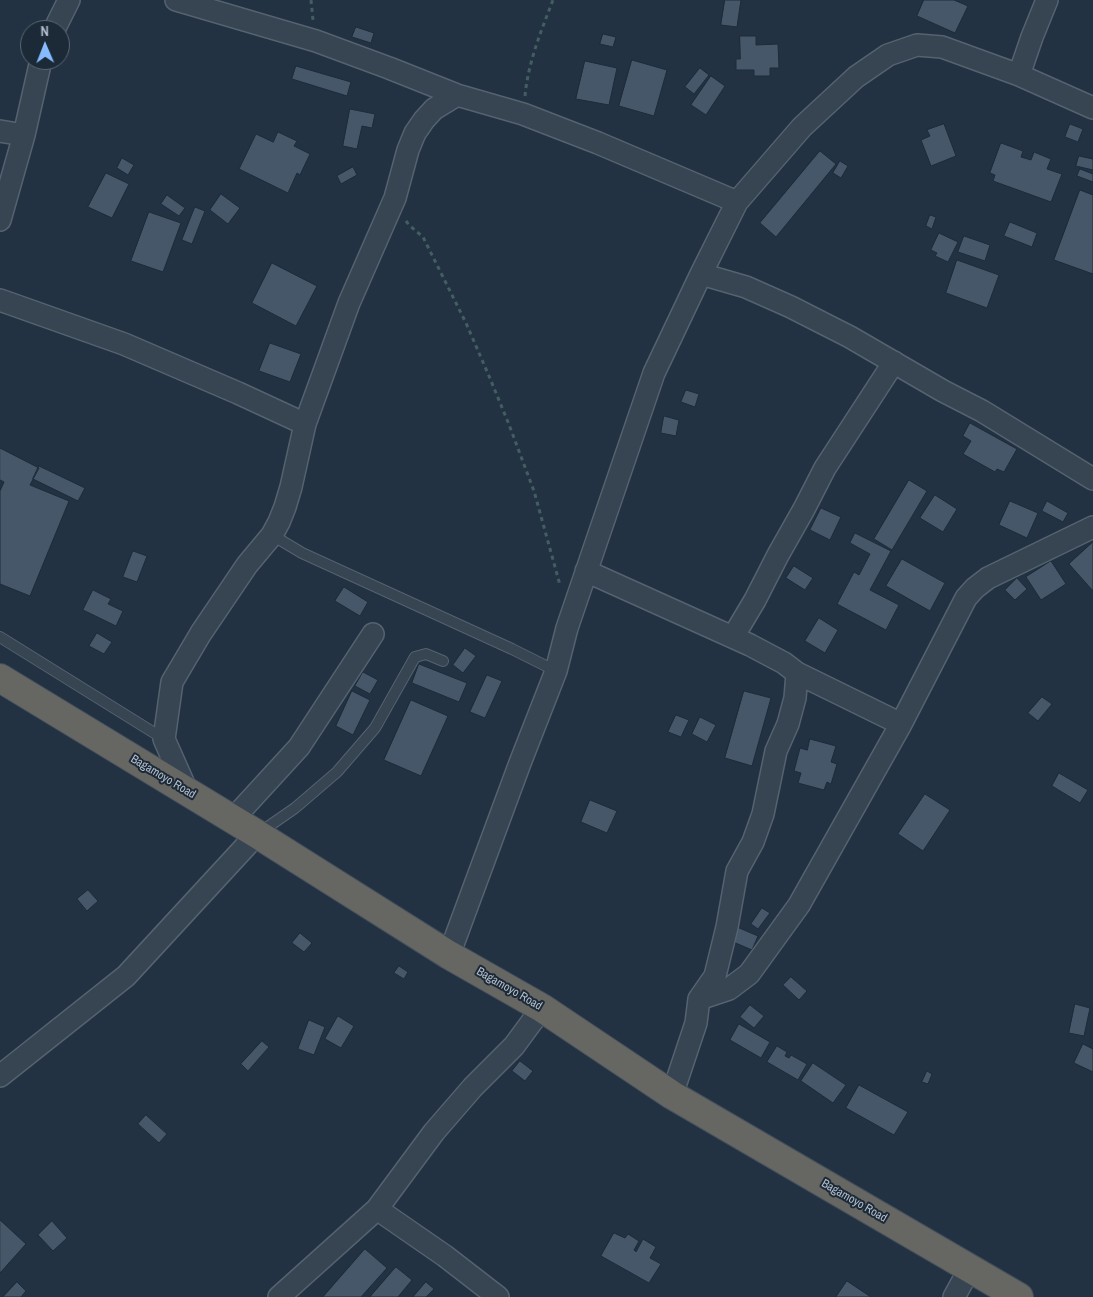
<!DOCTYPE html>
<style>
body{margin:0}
#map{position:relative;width:1093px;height:1297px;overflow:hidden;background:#223242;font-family:"Archivo Narrow",sans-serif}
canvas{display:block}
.north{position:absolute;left:20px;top:20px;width:50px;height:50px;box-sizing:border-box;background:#1c2937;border:1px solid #596573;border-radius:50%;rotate:359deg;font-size:14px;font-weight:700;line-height:20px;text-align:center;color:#b4bfcc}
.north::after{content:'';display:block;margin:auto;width:18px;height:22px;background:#86bcff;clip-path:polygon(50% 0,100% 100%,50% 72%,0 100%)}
</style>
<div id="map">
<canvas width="1093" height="1297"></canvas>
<div class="north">N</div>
</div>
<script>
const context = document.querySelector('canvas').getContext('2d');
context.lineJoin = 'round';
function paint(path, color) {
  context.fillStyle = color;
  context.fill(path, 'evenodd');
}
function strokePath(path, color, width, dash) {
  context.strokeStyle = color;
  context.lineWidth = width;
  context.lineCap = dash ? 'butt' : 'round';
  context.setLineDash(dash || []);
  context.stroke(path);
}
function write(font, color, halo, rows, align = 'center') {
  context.font = font + ' "Archivo Narrow",sans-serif';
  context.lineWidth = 4;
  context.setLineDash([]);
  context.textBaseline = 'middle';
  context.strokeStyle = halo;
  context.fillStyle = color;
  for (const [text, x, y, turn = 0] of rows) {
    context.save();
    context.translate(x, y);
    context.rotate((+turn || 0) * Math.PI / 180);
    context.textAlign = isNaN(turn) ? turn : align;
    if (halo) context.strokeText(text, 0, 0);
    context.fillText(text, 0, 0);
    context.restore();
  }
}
const building = new Path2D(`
 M 725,0 L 741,0 L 737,27 L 721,25 Z
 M 924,0 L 954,0 L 968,6 L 955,33 L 917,16 Z
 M 356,27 L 374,33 L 371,43 L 352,37 Z
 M 603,34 L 616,37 L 613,47 L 600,44 Z
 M 740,36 L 756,36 L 756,45 L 778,44 L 779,68 L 770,68 L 770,76 L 754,76 L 754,70 L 736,70 L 736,59 L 740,59 Z
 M 632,60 L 667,70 L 654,116 L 619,106 Z
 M 585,61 L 617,68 L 609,105 L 576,99 Z
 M 296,66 L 351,82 L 347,96 L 292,79 Z
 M 700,68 L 709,75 L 694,94 L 685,87 Z
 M 711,76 L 725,86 L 706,115 L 691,105 Z
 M 350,109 L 375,114 L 372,128 L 362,126 L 357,149 L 343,146 Z
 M 944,124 L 956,156 L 931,166 L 921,140 L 930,136 L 927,130 Z
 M 1070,124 L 1083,129 L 1078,142 L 1065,137 Z
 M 278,132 L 297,141 L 294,146 L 310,154 L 300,175 L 297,173 L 288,193 L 239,169 L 256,134 L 273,142 Z
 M 1001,143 L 1023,151 L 1021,157 L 1031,160 L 1034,152 L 1051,159 L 1047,169 L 1062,174 L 1051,202 L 993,181 L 995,175 L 990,173 Z
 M 820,151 L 836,164 L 776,237 L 760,223 Z
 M 1079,156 L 1093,159 L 1093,170 L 1076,166 Z
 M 122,158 L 134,165 L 128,175 L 117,168 Z
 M 840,161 L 848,166 L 841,178 L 833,173 Z
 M 353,167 L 357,175 L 341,184 L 337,176 Z
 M 1080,169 L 1093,174 L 1093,182 L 1077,176 Z
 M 106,173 L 129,184 L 112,218 L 88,207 Z
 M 1080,190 L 1093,195 L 1093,274 L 1054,260 Z
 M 221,194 L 240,208 L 228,224 L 210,210 Z
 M 167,195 L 185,208 L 179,216 L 161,204 Z
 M 195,207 L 205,211 L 192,244 L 182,240 Z
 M 149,212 L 181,223 L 163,272 L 131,261 Z
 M 930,215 L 936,217 L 932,229 L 926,226 Z
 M 1010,222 L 1037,233 L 1032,247 L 1004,236 Z
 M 939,233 L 958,242 L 948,262 L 935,256 L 937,253 L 931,250 Z
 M 964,236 L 990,245 L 985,261 L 958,252 Z
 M 957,260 L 999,275 L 987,308 L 946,293 Z
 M 272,263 L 317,286 L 296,326 L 252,303 Z
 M 270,343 L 301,354 L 290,382 L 259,371 Z
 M 686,390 L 699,394 L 695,407 L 681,402 Z
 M 664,416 L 679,420 L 676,436 L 661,433 Z
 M 970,423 L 1017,449 L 1004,472 L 997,469 L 995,472 L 963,454 L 971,441 L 963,436 Z
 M 0,448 L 39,468 L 30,485 L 69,501 L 30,596 L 0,584 L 0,491 L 4,482 L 0,480 Z
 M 39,466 L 85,488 L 78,501 L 33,479 Z
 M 909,480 L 927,491 L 892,550 L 874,539 Z
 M 935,495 L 957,509 L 943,532 L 920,518 Z
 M 1010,501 L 1038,513 L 1027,538 L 999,525 Z
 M 1047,501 L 1068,513 L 1063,522 L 1042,511 Z
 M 821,508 L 841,517 L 830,540 L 810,530 Z
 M 855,533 L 891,551 L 870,590 L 899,605 L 886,630 L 837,604 L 854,572 L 859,575 L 870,554 L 850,543 Z
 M 1093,542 L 1093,591 L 1069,564 Z
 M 133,551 L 147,556 L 137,582 L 123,577 Z
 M 902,559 L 945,583 L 930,611 L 886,586 Z
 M 1051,561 L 1066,584 L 1041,600 L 1026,577 Z
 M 794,566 L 813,578 L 805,590 L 786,578 Z
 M 1017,578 L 1027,589 L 1015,600 L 1005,590 Z
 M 344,587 L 368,602 L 360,616 L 335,601 Z
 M 93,590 L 111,599 L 108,604 L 123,611 L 116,626 L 83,610 Z
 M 819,618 L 838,630 L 825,653 L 805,641 Z
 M 97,633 L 112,642 L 104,654 L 89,646 Z
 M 465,648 L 476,656 L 463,673 L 453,665 Z
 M 419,664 L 467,683 L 459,702 L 412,683 Z
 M 363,672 L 378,680 L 370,694 L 355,686 Z
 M 487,675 L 502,681 L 485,718 L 470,712 Z
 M 352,691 L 370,700 L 353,735 L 336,726 Z
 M 744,691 L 771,698 L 752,766 L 725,758 Z
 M 1042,697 L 1052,704 L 1038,721 L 1028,713 Z
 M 411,700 L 448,716 L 421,776 L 384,760 Z
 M 676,715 L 689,720 L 681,737 L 668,732 Z
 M 700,717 L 716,725 L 707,742 L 692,734 Z
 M 810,739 L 836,746 L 831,762 L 837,764 L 831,784 L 827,782 L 824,790 L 798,783 L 801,773 L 794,771 L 800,748 L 807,750 Z
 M 1059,773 L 1088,790 L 1080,803 L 1052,786 Z
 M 925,794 L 950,810 L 923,851 L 898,834 Z
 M 590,800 L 617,811 L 607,833 L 581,822 Z
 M 88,890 L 98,901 L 87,911 L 77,899 Z
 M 762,908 L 770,913 L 758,929 L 751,924 Z
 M 737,927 L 758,936 L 752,950 L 731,941 Z
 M 300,933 L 312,943 L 304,952 L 292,943 Z
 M 399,966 L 408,972 L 404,979 L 394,973 Z
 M 791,977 L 807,991 L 799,1000 L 783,985 Z
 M 1075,1004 L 1090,1008 L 1084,1036 L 1069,1033 Z
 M 750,1005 L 764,1016 L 754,1028 L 740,1017 Z
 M 338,1016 L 354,1026 L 341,1048 L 325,1039 Z
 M 309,1020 L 325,1027 L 314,1055 L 298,1049 Z
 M 739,1024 L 770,1042 L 761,1058 L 730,1040 Z
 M 262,1041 L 269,1047 L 248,1071 L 241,1064 Z
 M 1083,1044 L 1093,1049 L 1093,1072 L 1074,1063 Z
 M 777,1046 L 787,1052 L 785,1056 L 789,1058 L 791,1055 L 807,1064 L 798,1080 L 767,1062 Z
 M 520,1061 L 533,1071 L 525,1081 L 512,1071 Z
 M 813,1063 L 846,1085 L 833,1103 L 801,1081 Z
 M 927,1071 L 932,1074 L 928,1084 L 922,1082 Z
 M 859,1085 L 908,1112 L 894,1135 L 846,1108 Z
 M 146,1115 L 167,1134 L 159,1143 L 138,1124 Z
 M 0,1220 L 26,1244 L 0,1273 Z
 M 52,1221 L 67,1238 L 53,1251 L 38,1235 Z
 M 614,1233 L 625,1238 L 628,1234 L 639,1241 L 634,1250 L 636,1252 L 643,1239 L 656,1247 L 650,1258 L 661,1264 L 649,1283 L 601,1256 Z
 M 365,1249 L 387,1268 L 361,1297 L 323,1297 Z
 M 396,1267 L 412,1280 L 398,1297 L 370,1297 Z
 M 847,1281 L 871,1297 L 836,1297 Z
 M 17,1282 L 26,1291 L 21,1297 L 3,1297 Z
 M 426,1282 L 434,1289 L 426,1297 L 413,1297 Z`);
paint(building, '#465769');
strokePath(building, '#1e2b39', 1);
const service = new Path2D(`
 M 272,535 L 302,553 L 512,649 L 556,671
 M 0,637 L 164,739
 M 259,833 L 295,808 L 337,772 L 375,728 L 415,657 L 426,654 L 443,661`);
const minor = new Path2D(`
 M 176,0 L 316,41 L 389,68 L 457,95 L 523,114 L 598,143 L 737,202
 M 54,30 L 69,0
 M 1019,75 L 1032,37 L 1047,0
 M 0,131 L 24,135
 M 0,220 L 24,135 L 41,60
 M 701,274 L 746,287 L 791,307 L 850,337 L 943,391 L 982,411 L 1093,479
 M 0,300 L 124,344 L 238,393 L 305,424
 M 586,571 L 750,645 L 784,663 L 797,673 L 795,698 L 788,724 L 776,751 L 763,814 L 753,842 L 737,871 L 727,927 L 715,976 L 699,999 L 696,1023 L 672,1095
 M 733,637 L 755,600 L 778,555 L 804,509 L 825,468 L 894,362
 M 797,673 L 901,724
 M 187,791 L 164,739 L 172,682 L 201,633 L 247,565 L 272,535 L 279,522 L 285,507 L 291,487 L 305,424 L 349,303 L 395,198 L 408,150 L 415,133 L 424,120 L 434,109 L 457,95
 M 233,819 L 299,747 L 373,634
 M 449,955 L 520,763 L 556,671 L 567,628 L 654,373 L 701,274 L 737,202 L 802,127 L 856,77 L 888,55 L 917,45 L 942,47 L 1019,75 L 1093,108
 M 699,999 L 729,989 L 749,974 L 799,905 L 901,724 L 966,598 L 975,588 L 988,578 L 1093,527
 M 0,1076 L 126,976 L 257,834
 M 377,1209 L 445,1256 L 498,1297
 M 279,1297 L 377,1209 L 434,1132 L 473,1087 L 514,1046 L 542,1008
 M 954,1297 L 970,1268`);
const trunk = new Path2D(`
 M 0,678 L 257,834 L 449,955 L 542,1008 L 672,1095 L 1019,1297`);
strokePath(service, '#55626f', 12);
strokePath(minor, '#55626f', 24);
strokePath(trunk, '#424f5c', 30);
strokePath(new Path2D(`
 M 311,0 L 313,20
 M 525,96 C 528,63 541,31 553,0
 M 406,221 L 409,225 L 423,237 L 466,323 L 489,376 L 508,422 L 534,491 L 560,585`), '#435e60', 3, [4, 4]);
strokePath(service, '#374452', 10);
strokePath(minor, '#374452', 21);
strokePath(trunk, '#666662', 28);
write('12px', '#b4bfcc', '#1c2937', [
 ["Bagamoyo Road",163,777,31],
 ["Bagamoyo Road",509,989,30],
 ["Bagamoyo Road",854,1201,30]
]);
</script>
